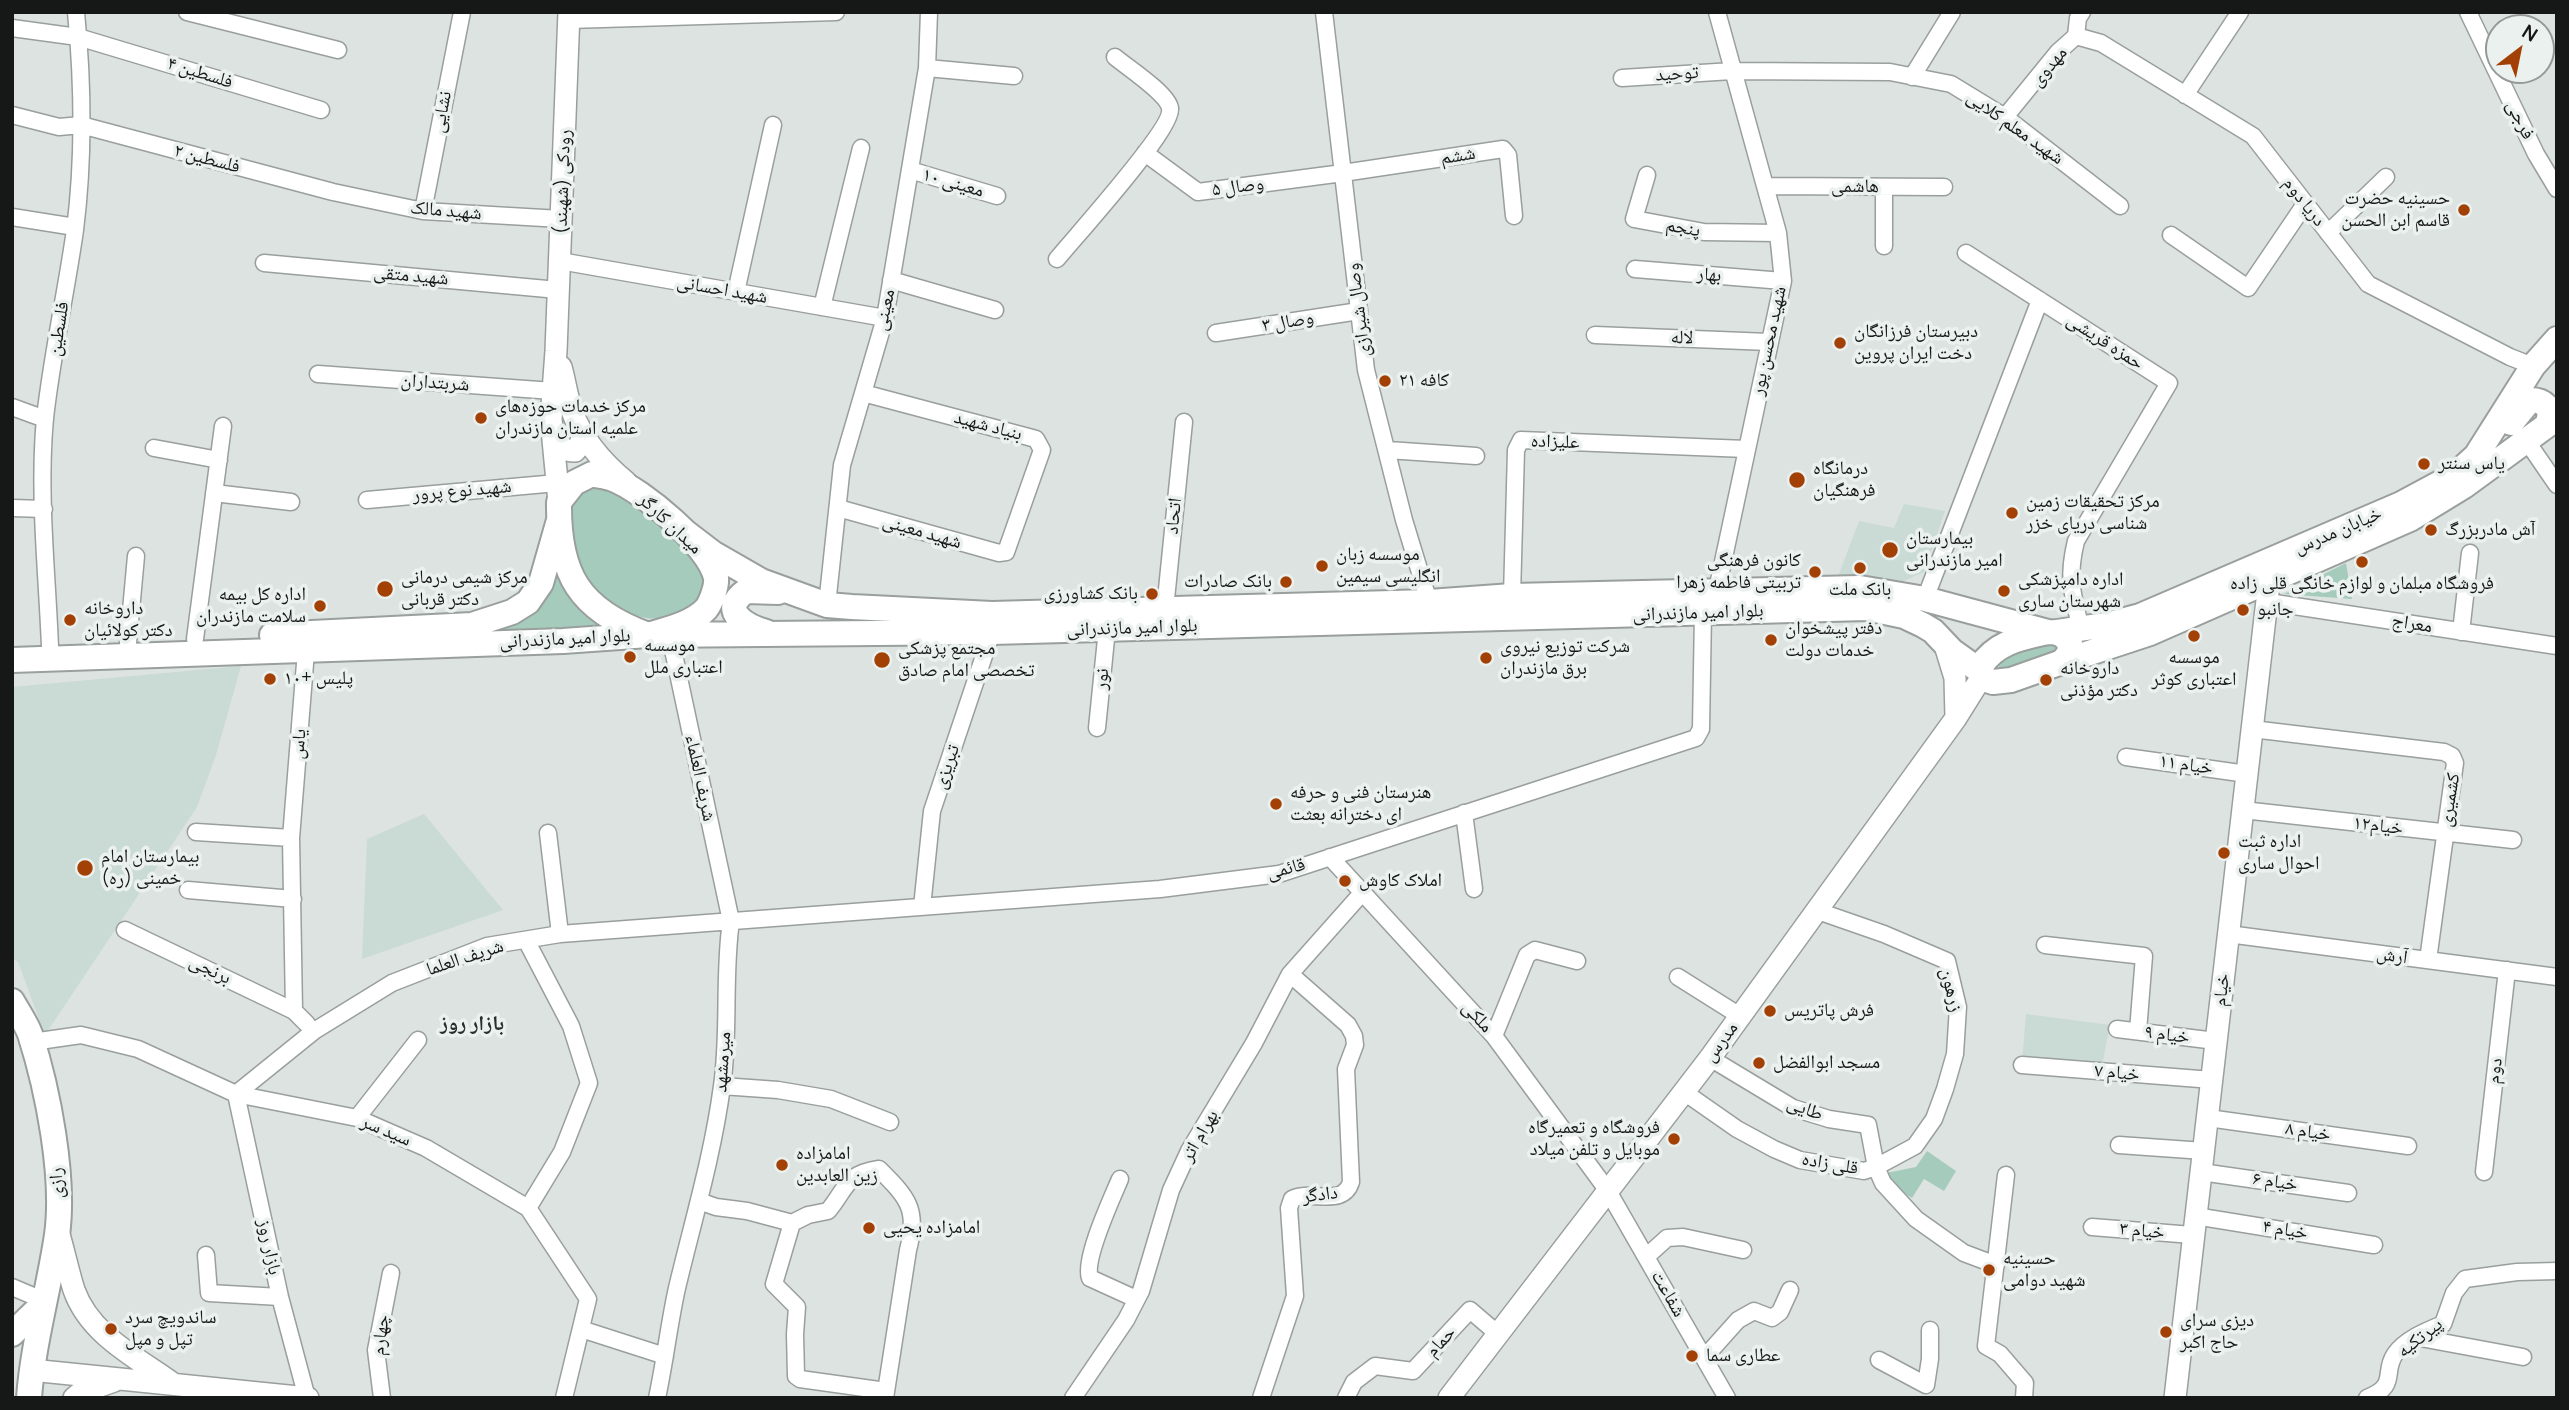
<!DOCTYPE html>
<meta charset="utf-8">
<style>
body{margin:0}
#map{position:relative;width:2569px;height:1410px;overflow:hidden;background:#dde3e1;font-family:Manrope,sans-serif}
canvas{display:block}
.frame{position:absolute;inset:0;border:14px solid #161817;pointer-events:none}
.north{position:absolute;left:2485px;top:14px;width:70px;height:70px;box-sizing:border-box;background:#eaf1ee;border:2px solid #959a98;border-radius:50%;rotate:32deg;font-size:19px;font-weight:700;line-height:28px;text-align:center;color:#161817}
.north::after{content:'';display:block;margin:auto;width:24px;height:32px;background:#a34005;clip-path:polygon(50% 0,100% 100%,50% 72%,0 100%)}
</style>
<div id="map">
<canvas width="2569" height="1410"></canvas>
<div class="frame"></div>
<div class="north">N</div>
</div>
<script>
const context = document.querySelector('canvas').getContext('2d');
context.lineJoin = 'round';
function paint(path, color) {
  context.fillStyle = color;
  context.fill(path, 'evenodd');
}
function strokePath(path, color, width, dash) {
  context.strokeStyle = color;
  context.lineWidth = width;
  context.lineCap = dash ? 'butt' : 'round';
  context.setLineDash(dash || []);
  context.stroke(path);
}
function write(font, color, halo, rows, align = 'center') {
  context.font = font + ' Manrope,"Noto Naskh Arabic",sans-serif';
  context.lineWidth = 7;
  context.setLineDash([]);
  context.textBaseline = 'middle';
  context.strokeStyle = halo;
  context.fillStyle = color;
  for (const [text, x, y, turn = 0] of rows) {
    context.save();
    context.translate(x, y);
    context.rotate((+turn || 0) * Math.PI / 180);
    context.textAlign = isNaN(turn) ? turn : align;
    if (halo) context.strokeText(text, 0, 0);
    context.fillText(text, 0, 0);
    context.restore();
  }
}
paint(new Path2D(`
 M 1904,504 L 1945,511 L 1924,572 L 1895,585 L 1836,582 L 1859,521 L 1894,528 Z
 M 241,666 L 216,755 L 197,807 L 45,1035 L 18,962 L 12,958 L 12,687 Z
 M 424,814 L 503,910 L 362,959 L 367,839 Z
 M 2026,1014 L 2110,1025 L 2102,1066 L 2022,1061 Z`), '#cadad4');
paint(new Path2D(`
 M 592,486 L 612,491 L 640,506 L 694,555 L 706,581 C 693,618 662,626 627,613 C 621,610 612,609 607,604 C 585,583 559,530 575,500 C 578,495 587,490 592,486 Z
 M 2346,563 L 2352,599 L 2284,594 Z
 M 559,571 L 617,632 L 397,634 L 533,609 L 547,598 Z
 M 2056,639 L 2064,656 L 1999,670 L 1999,659 L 2004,654 Z
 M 1927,1151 L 1956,1171 L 1944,1191 L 1924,1179 L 1912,1198 L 1885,1181 L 1886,1173 L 1916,1167 Z`), '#a5cbbd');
const street = new Path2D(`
 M 187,12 L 338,50
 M 1324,12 L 1366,370 L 1404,520 L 1429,602
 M 2468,12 L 2536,154 L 2557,189
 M 569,20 L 836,12
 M 12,28 L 78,37 L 321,110
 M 2076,36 L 2101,43 L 2253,136 L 2368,284 L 2510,357 L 2533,366
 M 927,68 L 1014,76
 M 1912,77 L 1952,12
 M 1622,78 L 1732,71 L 1890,72 L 1951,84 L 2005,117 L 2120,206
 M 2185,95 L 2240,12
 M 12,115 L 59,127 L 81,125 L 333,192 L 423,211 L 561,219
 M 2005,117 L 2058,52 L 2076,36 L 2078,18 L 2082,12
 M 1145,153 L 1198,192 L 1343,173 L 1503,149 L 1508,155 L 1514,216
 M 910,170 L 997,196
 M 1647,175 L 1634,219 L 1704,232 L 1778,233
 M 1766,186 L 1944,187
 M 423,211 L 462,12
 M 12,217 L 75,227
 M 2328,233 L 2386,177
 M 2171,235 L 2248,288 L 2305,204
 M 1884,246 L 1884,187
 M 1966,253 L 2169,383 L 2076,541 C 2067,578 2072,593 2081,629
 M 1057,259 C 1075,237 1174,128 1170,108 C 1167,93 1128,68 1115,57
 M 560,261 L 885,318
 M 264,263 L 558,290
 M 1635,269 L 1783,281
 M 891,280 L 995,310
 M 736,292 L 773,125
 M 822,307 L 861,148
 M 1216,333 L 1359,311
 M 1595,335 L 1769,342
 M 318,374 L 553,391
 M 12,407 L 45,419
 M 2526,440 L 2557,485
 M 154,448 L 219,460
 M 1388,450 L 1476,456
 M 214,493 L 291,502
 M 367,500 L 557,483
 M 12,508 L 44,509
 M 838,508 L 999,553 L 1006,552 L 1042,450 L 1036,439 L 863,393
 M 1717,590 L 1783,281 L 1778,233 L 1717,12
 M 1512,596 L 1516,450 L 1521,440 L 1746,449
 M 1925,599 L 2040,300
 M 2268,602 L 2557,646
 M 827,605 L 842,465 L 885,318 L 927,68 L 929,12
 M 1165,609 L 1184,422
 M 2461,632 L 2470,553
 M 195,639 L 223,426
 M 128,643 L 136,556
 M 50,647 C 47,572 38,493 45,418 C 52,355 66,293 75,230 C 84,158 83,84 76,12
 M 306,651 L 291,838 L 294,1011 L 307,1024
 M 1097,728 L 1107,629
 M 2252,729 L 2444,752 L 2452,756 L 2455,763 L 2428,960
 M 2126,757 L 2247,774
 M 2243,810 L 2513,840
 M 1464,813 L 1474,889
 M 196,832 L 291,838
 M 548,833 L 560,934
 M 1330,857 L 1494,1036 L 1608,1191 L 1727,1398
 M 188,890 L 293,899
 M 922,907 L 932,811 L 992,632
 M 125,930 L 294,1011
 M 2228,934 L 2557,977
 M 526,940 L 571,1026 L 589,1083 L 562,1152 L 528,1208
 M 2045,945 L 2144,956 L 2138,1031
 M 1678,977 L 1740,1016
 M 2117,1029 L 2216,1041
 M 1494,1036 L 1527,955 L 1535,950 L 1577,961
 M 32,1042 L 81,1035 L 138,1049 L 236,1094 L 357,1118 L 426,1148 L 528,1208 L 588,1299 L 564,1398
 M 1710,1058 L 1793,1108 L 1829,1119 L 1868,1125 L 1876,1167 L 1883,1183 L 1916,1219 L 1964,1253 L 1996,1265
 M 2022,1065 L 2212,1080
 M 722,1086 L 778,1090 L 831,1099 L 890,1122
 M 1684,1092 L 1737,1129 L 1774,1149 L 1800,1160 L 1864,1171 L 1876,1167 L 1915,1146 L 1934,1119 L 1945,1089 L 1955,1054 L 1958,1007 L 1947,961 L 1884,934 L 1815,910
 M 236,1094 L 314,1031 L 392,983 L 487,946 L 560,934 L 1160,889 L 1279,874 L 1696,738 L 1701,729 L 1703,613
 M 236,1094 L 280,1297 L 307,1398
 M 357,1118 L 418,1040
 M 2208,1118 L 2408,1146
 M 2119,1145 L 2204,1151
 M 2201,1172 L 2348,1193
 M 2484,1172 L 2507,970
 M 2006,1175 L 1986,1346 L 2000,1354 L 2025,1383 L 2024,1398
 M 1120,1179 C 1112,1198 1083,1260 1090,1278 L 1136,1299
 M 699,1201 L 716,1207 L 747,1211 L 792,1223 L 808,1215 L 828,1211 C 847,1188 845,1174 879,1169 C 907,1197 919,1209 908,1250 L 885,1398
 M 2195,1216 L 2374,1245
 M 792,1223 L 774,1284 L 797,1307 L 795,1334 L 796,1376 L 800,1379 L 886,1391
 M 2092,1227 L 2192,1235
 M 206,1255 L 209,1293 L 280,1297
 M 1646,1257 L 1667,1238 L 1683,1237 L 1743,1250
 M 12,1287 L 45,1301
 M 581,1329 L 665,1356
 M 2415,1337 L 2523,1357
 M 1704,1358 L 1738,1320 L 1754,1311 L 1772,1318 L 1780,1312 L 1790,1290
 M 1879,1360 L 1926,1385 L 1930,1359 L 1930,1330
 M 382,1398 L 376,1350 L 391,1273
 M 657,1398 C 665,1361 669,1324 677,1288 C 693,1221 713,1154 722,1086 C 730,1031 723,976 731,921 L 670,636
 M 1073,1398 L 1126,1320 L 1141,1291 L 1171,1190 L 1189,1151 L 1254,1043 L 1290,974 L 1362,893
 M 1261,1398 L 1295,1296 L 1289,1208 L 1292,1199 C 1311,1189 1343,1208 1351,1182 L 1346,1069 L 1355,1045 L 1354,1036 L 1348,1025 L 1290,974
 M 1346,1398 L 1354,1382 L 1375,1366 L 1413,1371 L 1470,1310 L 1498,1334
 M 2367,1398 C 2399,1385 2382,1373 2395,1354 C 2406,1339 2426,1331 2443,1324 L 2454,1293 L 2465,1279 L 2517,1272 L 2557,1271`);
const secondary = new Path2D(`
 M 561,367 C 565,381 567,397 572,411 C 582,439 603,463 626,482
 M 553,436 C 558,446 563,451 575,451 C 582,443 583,438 580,428
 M 559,502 L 551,419 L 556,351 L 569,12
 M 1944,642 L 1955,678 L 1956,718
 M 58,1231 C 64,1251 68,1271 74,1290 C 90,1335 136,1357 172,1383
 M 31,1370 L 308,1398
 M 74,1398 L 80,1393 L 114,1381
 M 1449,1398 L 1710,1058 L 1956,718 L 1981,678
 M 2175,1398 L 2269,583`);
const primary = new Path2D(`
 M 2511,423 L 2530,400 C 2544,400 2553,408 2548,422
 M 592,474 C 598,476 606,476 613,479 C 642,490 710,546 716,578 C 717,586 711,603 706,609 C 692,624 667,629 648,635 C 579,610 558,574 559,502 L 574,483 Z
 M 680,528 L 714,554 L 761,581 L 827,605 L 852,607 L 992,614 L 1429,602 L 1512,596 L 1860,588 L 1925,599 L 2048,632
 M 766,632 C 746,626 718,611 746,591 L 778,592
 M 2048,632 C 2058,632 2064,634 2070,644 L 2069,654 L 2062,662 L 2011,680 L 1993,682 L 1981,678 L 1980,667 C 1996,642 2021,638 2048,632 Z
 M 2057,632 L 2106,625 L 2140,616 L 2401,504 L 2455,475 L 2476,456 L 2533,366 L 2557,339
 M 272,635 L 472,625 L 512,612 L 528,602 L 541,583 L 559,520
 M 12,660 L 563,641 L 648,635 L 992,632 L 1866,608 L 1904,616 L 1923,625 L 1933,631 L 1952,651 L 1980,671
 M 2062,662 L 2150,633 L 2410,519 L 2464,486 L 2557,418
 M 12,1001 C 18,1012 26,1023 30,1034 C 48,1090 65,1177 57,1235 C 49,1289 33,1343 29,1398
 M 12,1334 L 44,1303`);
strokePath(street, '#999f9d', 19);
strokePath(secondary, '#999f9d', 24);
strokePath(primary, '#999f9d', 28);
strokePath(street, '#fff', 16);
strokePath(secondary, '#fff', 21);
strokePath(primary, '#fff', 24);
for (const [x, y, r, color] of [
 [2464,210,7,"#a34005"],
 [1840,343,7,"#a34005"],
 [1385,381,7,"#a34005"],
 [481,418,7,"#a34005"],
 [2424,464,7,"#a34005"],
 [1797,480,9,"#a34005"],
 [2012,513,7,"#a34005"],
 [2431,530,7,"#a34005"],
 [1890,550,9,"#a34005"],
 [2362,562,7,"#a34005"],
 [1322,566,7,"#a34005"],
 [1860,568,7,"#a34005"],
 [1815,572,7,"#a34005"],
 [1286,582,7,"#a34005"],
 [385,589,9,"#a34005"],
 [2004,591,7,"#a34005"],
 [1152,594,7,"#a34005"],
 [320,606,7,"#a34005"],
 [2243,610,7,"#a34005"],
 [70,620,7,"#a34005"],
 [2194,636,7,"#a34005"],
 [1771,640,7,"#a34005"],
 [630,657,7,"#a34005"],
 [1486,658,7,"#a34005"],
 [882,660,9,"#a34005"],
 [270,679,7,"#a34005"],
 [2046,680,7,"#a34005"],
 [1276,804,7,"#a34005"],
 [2224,853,7,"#a34005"],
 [85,868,9,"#a34005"],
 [1345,881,7,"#a34005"],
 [1770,1011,7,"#a34005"],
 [1759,1063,7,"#a34005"],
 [1674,1139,7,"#a34005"],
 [782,1165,7,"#a34005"],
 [869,1228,7,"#a34005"],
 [1989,1270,7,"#a34005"],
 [111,1329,7,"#a34005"],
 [2166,1332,7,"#a34005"],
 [1692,1356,7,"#a34005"]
]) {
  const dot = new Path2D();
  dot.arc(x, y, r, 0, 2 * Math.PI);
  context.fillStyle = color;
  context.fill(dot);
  strokePath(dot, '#eaf1ee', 2.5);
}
write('19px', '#161817', '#eaf1ee', [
 ["مهدوی",2049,67,-50],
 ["فلسطین ۴",200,73,17],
 ["توحید",1677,74,-4],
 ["نشایی",442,112,-79],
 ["فرجی",2520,120,64],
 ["شهید معلم کلایی",2015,128,35],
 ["ششم",1458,156,-9],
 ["فلسطین ۲",207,159,15],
 ["رودکی (شهبند)",563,182,-88],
 ["معینی ۱۰",953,183,16],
 ["وصال ۵",1238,187,-7],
 ["هاشمی",1855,187],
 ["دریا دوم",2304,202,52],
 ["شهید مالک",446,211,5],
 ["پنجم",1683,228,10],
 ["بهار",1709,275,4],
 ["شهید متقی",411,276,5],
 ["شهید احسانی",722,290,10],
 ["معینی",885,310,-78],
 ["وصال شیرازی",1359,310,-97],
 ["وصال ۳",1288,322,-9],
 ["فلسطین",59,329,-81],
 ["لاله",1682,338,2],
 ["شهید محسن پور",1769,341,-78],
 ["حمزه قریشی",2105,342,33],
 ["شربتداران",435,383,4],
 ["بنیاد شهید",988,426,15],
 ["علیزاده",1555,442,2],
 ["شهید نوع پرور",462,491,-5],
 ["اتحاد",1174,516,-84],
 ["میدان کارگر",670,524,43],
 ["خیابان مدرس",2338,531,-23],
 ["شهید معینی",922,532,16],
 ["بلوار امیر مازندرانی",1698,613,-2],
 ["معراج",2412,624,9],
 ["بلوار امیر مازندرانی",1132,628,-2],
 ["بلوار امیر مازندرانی",565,639,-3],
 ["نور",1102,679,-84],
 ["یاس",299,744,-85],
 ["خیام ۱۱",2186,765,8],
 ["تبریزی",947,767,-71],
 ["شریف العلماء",700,778,78],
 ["کشمیری",2450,800,-81],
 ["خیام۱۲",2378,826,7],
 ["قائمی",1286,869,-14],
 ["آرش",2392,956,8],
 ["شریف العلما",465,958,-18],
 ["برنجی",210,970,26],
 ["زرهون",1951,990,77],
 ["خیام",2222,990,-84],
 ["ملکی",1477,1017,47],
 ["خیام ۹",2167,1035,7],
 ["مدرس",1721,1042,-53],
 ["میرمشهد",723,1062,-86],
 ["دوم",2495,1071,-83],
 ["خیام ۷",2117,1073,5],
 ["طایی",1805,1109,21],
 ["سید سر",386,1131,23],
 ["خیام ۸",2308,1132,8],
 ["بهرام اتر",1200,1136,-60],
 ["قلی زاده",1830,1164,10],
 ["خیام ۶",2275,1182,8],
 ["رازی",57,1183,-93],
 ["دادگر",1320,1195,-7],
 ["خیام ۴",2285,1230,9],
 ["خیام ۳",2142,1231,5],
 ["بازار روز",269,1247,78],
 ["شفاعت",1668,1294,60],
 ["چهارم",381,1335,-83],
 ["پیرتکیه",2420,1338,-38],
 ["حمام",1441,1342,-47]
]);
write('19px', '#161817', '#eaf1ee', [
 ["حسینیه حضرت",2450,199,"right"],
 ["قاسم ابن الحسن",2450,221,"right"],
 ["دبیرستان فرزانگان",1854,332],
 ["دخت ایران پروین",1854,354],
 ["کافه ۲۱",1399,381],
 ["مرکز خدمات حوزه‌های",495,407],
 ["علمیه استان مازندران",495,429],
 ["یاس سنتر",2438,464],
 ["درمانگاه",1813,469],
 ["فرهنگیان",1813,491],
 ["مرکز تحقیقات زمین",2026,502],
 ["شناسی دریای خزر",2026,524],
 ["آش مادربزرگ",2445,530],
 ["بیمارستان",1906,539],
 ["امیر مازندرانی",1906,561],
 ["موسسه زبان",1336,555],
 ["انگلیسی سیمین",1336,577],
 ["کانون فرهنگی",1801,561,"right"],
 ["تربیتی فاطمه زهرا",1801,583,"right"],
 ["مرکز شیمی درمانی",401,578],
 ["دکتر قربانی",401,600],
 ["اداره دامپزشکی",2018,580],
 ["شهرستان ساری",2018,602],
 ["بانک صادرات",1272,582,"right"],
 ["فروشگاه مبلمان و لوازم خانگی قلی زاده",2362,584,"center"],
 ["بانک ملت",1860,590,"center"],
 ["بانک کشاورزی",1138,594,"right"],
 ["اداره کل بیمه",306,595,"right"],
 ["سلامت مازندران",306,617,"right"],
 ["داروخانه",84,609],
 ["دکتر کولائیان",84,631],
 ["جانبو",2257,610],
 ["دفتر پیشخوان",1785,629],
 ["خدمات دولت",1785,651],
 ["موسسه",644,646],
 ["اعتباری ملل",644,668],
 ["شرکت توزیع نیروی",1500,647],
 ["برق مازندران",1500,669],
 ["مجتمع پزشکی",898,649],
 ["تخصصی امام صادق",898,671],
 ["موسسه",2194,658,"center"],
 ["اعتباری کوثر",2194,680,"center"],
 ["داروخانه",2060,669],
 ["دکتر مؤذنی",2060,691],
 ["پلیس +١٠",284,679],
 ["هنرستان فنی و حرفه",1290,793],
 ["ای دخترانه بعثت",1290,815],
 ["اداره ثبت",2238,842],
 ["احوال ساری",2238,864],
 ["بیمارستان امام",101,857],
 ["خمینی (ره)",101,879],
 ["املاک کاوش",1359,881],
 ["فرش پاتریس",1784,1011],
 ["مسجد ابوالفضل",1773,1063],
 ["فروشگاه و تعمیرگاه",1660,1128,"right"],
 ["موبایل و تلفن میلاد",1660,1150,"right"],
 ["امامزاده",796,1154],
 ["زین العابدین",796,1176],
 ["امامزاده یحیی",883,1228],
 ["حسینیه",2003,1259],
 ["شهید دوامی",2003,1281],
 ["ساندویچ سرد",125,1318],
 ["تپل و مپل",125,1340],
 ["دیزی سرای",2180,1321],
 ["حاج اکبر",2180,1343],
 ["عطاری سما",1706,1356]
], 'left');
write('bold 21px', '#2a2f2d', '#eaf1ee', [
 ["بازار روز",472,1024]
]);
</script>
